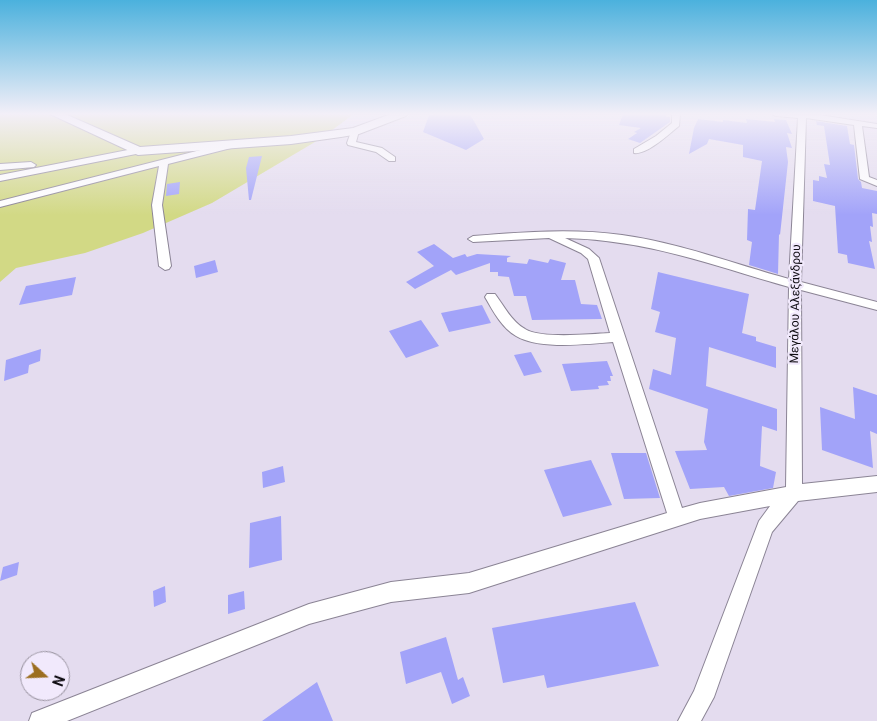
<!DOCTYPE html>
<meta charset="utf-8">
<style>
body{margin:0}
#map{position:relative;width:877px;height:721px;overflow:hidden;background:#e4dcef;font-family:Roboto,sans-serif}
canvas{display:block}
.north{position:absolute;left:20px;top:651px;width:50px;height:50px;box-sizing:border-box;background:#f1e9fc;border:1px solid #97919e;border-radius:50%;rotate:110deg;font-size:14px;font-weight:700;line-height:20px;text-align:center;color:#0f0c12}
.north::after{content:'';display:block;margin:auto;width:18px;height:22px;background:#9c6e1f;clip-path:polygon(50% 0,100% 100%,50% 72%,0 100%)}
</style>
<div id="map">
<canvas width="877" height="721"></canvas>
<div class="north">N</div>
</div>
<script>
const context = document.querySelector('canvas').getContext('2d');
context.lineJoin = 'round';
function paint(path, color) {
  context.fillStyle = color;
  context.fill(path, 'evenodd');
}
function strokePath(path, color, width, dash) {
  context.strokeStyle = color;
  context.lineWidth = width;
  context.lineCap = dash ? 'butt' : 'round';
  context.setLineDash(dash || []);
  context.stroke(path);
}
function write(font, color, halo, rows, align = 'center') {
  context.font = font + ' Roboto,sans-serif';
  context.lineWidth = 4.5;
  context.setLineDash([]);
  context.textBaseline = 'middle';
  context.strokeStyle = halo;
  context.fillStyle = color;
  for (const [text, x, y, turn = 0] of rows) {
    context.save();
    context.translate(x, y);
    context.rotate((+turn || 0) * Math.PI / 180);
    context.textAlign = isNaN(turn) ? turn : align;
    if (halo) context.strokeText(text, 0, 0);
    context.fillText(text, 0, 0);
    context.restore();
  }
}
paint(new Path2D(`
 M 0,114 L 354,114 L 320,139 L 212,203 L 143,233 L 85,253 L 16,268 L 0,282 Z`), '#d2d985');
paint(new Path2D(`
 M 436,114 L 470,114 L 484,139 L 466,150 L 423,132 L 429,115 Z
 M 623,114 L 667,114 L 666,117 L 670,117 L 670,122 L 640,143 L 628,139 L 637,133 L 634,132 L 641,128 L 619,125 Z
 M 698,119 L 723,122 L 723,120 L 747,123 L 746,119 L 775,122 L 774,119 L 786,120 L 792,134 L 787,133 L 792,148 L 786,147 L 788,162 L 780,235 L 779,234 L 778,274 L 749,265 L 752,242 L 747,240 L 748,209 L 755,210 L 762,161 L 743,157 L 743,145 L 709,139 L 707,144 L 689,154 L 694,128 Z
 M 816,121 L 847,126 L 850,144 L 854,145 L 858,179 L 861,182 L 862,188 L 877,191 L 877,214 L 872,213 L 873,227 L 870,226 L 872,242 L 869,241 L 875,269 L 848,263 L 847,255 L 838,253 L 835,206 L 813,201 L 813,180 L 819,181 L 819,176 L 827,178 L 824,164 L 830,165 L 824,126 L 817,125 Z
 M 262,156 L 251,200 L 249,200 L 246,168 L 249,157 Z
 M 180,182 L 179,194 L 166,196 L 167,184 Z
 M 434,244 L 453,258 L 465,254 L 467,257 L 477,254 L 511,256 L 507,258 L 507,262 L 527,264 L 529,259 L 548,263 L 550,259 L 566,263 L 561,280 L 575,280 L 581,304 L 597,305 L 602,319 L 532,320 L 526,296 L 514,296 L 509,277 L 498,276 L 498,272 L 490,272 L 490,263 L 456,275 L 451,270 L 415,289 L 406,282 L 434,266 L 417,252 Z
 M 215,260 L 218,272 L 196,278 L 194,266 Z
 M 658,272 L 749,294 L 742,333 L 756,337 L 756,341 L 776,347 L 776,368 L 709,347 L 706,386 L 777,409 L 777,431 L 762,426 L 760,466 L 776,472 L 773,488 L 729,496 L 724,487 L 690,489 L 675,451 L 707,450 L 704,442 L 708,409 L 649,389 L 653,369 L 671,375 L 676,338 L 655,332 L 660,312 L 651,309 Z
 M 76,277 L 72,295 L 19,305 L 26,286 Z
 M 482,305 L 491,323 L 449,332 L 441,313 Z
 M 421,320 L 439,346 L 406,358 L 389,331 Z
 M 41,349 L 40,361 L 29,365 L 28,373 L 4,381 L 6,360 Z
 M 531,352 L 542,372 L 524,376 L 514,355 Z
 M 607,361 L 613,376 L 610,376 L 611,381 L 607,381 L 609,385 L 598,386 L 599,389 L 571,391 L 562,364 Z
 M 853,387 L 877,395 L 877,434 L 870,431 L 873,468 L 822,450 L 820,407 L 855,419 Z
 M 611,453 L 646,453 L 660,498 L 624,499 Z
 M 591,460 L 612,505 L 563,517 L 544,470 Z
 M 283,466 L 285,482 L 263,488 L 262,472 Z
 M 281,516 L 282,560 L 249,568 L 250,523 Z
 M 19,562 L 17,575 L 0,581 L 3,567 Z
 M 165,586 L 166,602 L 154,607 L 153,591 Z
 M 244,591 L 245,609 L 228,614 L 228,595 Z
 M 635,602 L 659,666 L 547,688 L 544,675 L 503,683 L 492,628 Z
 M 446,637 L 458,680 L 463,677 L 470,696 L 452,704 L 441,672 L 406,684 L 400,652 Z
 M 317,682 L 333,721 L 262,721 Z`), '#a2a3f9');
const street = new Path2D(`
 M 672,114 L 680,114 L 679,126 C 669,134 647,155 634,153 L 634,149 L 656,136 L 672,123 Z
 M 772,114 L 820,115 L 877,124 L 877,128 L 862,126 L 869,177 L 877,180 L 877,186 L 860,179 L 854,125 L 806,118 L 801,282 L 877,302 L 877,310 L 801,290 L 802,484 L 877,476 L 877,492 L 798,501 L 772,532 L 714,697 L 701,721 L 678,721 L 694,691 L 759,521 L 770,506 L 700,519 L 469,593 L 391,602 L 309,624 L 67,721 L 29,721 L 32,713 L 309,604 L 391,582 L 469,573 L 667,513 L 613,342 C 586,344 540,350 516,336 C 502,328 493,311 485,297 L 487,294 L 495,294 C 504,306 512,322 525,329 C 541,339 590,334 610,333 L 588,259 L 581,253 L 549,238 L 473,242 L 468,239 L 473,236 C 522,232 573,228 622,235 C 680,243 734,264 789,279 L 798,118 L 776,116 ZM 565,238 C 648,240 711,265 789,287 L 786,487 L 700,503 L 682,508 L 599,258 L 589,249 Z
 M 352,129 L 359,131 L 356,142 L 382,148 L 395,157 L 395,161 L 389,161 L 376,152 L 348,145 L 347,143 Z
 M 232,142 L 236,145 L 235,147 L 168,164 L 162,205 L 171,266 L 169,269 L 165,270 L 159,266 L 152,205 L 159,166 L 0,207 L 0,201 Z
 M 138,148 L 142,151 L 141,153 L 0,181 L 0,175 Z
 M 31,162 L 36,165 L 34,167 L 0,170 L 0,164 Z`);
const secondary = new Path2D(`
 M 50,114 L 65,114 L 140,147 L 291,136 L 353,128 L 391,114 L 408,114 L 406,116 L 359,134 L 341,137 L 291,144 L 138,155 Z`);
strokePath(street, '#8b8495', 2);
strokePath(secondary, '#8b8495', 2);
paint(street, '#fff');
paint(secondary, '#fff');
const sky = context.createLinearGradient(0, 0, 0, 215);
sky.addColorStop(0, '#4bb1dd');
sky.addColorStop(0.53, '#f3eff8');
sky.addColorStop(1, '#f3eff800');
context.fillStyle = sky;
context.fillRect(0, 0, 877, 215);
write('12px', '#0f0c12', '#f1e9fc', [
 ["Μεγάλου Αλεξάνδρου",796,304,-89]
]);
</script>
